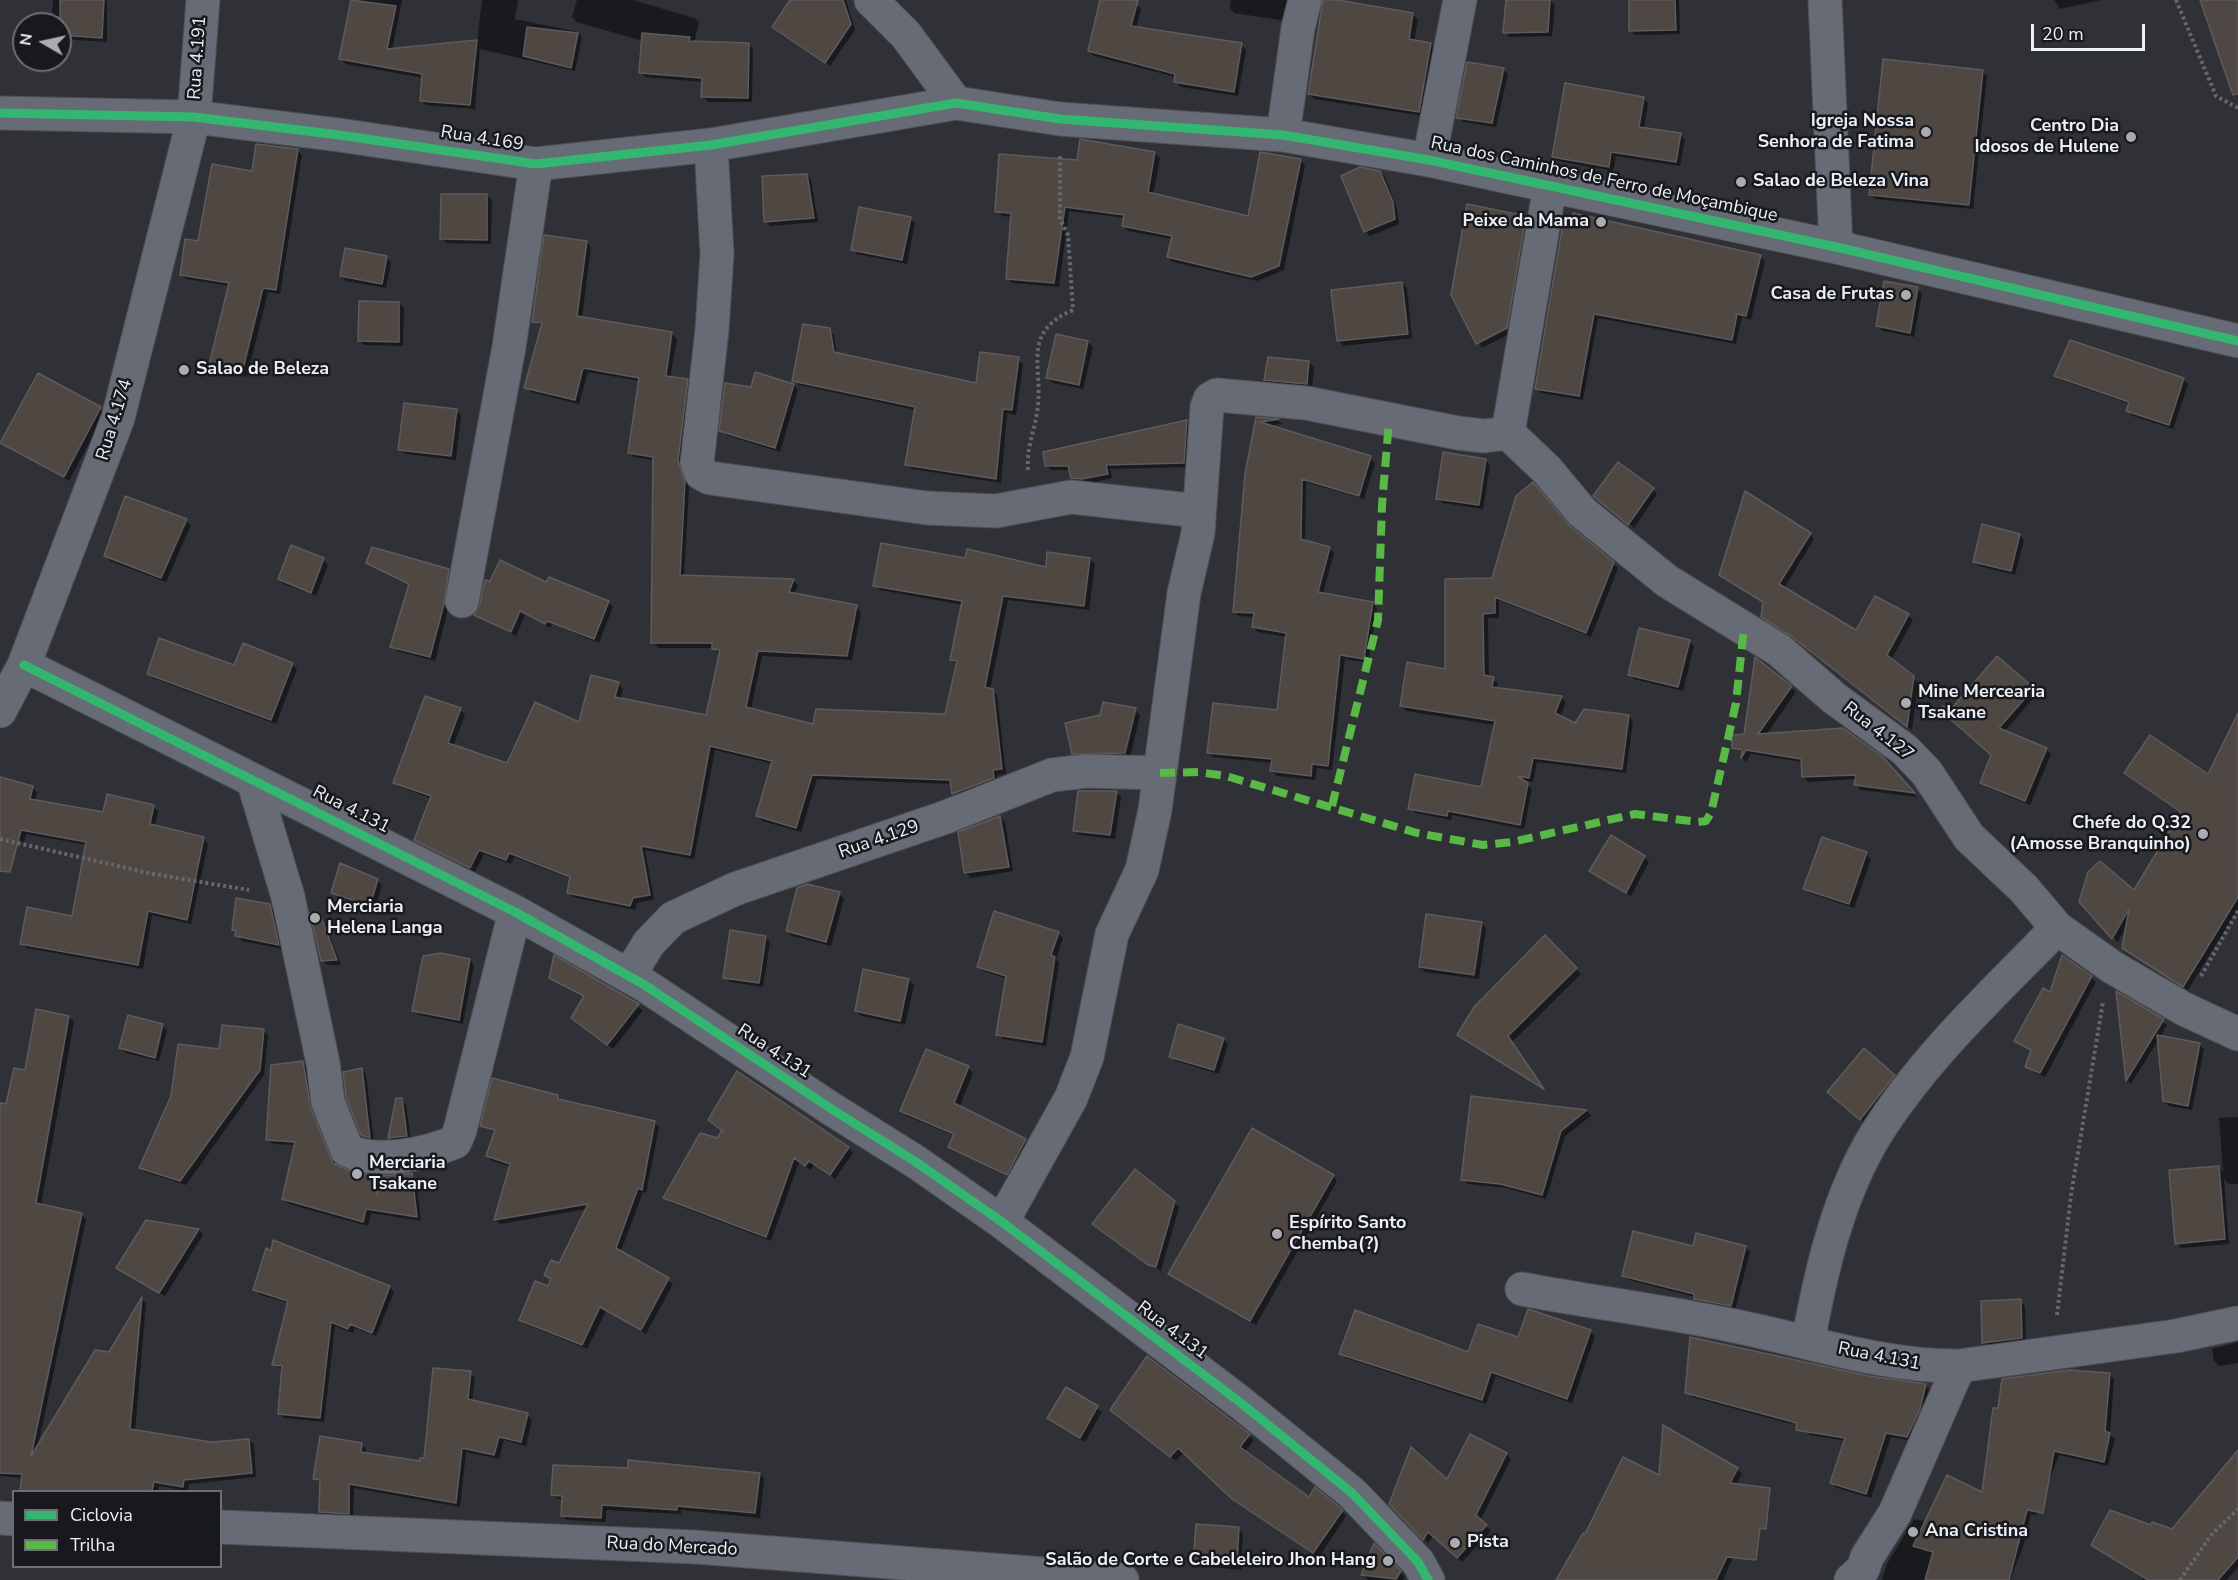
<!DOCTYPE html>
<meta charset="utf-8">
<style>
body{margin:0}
#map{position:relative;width:2238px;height:1580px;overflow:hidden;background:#303137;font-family:"Nunito Sans",sans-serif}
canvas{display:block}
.legend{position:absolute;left:12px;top:1490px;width:210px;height:78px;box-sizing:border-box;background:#17191d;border:2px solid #6d6f74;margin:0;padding:8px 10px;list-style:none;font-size:18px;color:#edeff6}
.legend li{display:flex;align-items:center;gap:12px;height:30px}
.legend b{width:30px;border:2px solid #6d6f74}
.north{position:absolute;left:12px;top:12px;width:60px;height:60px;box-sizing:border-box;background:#17191d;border:2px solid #6d6f74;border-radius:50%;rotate:279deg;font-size:16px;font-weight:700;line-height:24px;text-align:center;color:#edeff6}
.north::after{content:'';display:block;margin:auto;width:21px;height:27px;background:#abacb3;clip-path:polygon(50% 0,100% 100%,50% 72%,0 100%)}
.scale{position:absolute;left:2031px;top:24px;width:114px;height:27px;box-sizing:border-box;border:3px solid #edeff6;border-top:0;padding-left:8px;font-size:18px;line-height:21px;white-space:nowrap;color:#edeff6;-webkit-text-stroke:4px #17191d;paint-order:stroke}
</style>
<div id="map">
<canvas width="2238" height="1580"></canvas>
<ul class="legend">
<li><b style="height:8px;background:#33b770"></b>Ciclovia</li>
<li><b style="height:8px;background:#58b947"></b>Trilha</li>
</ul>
<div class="north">N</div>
<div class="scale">20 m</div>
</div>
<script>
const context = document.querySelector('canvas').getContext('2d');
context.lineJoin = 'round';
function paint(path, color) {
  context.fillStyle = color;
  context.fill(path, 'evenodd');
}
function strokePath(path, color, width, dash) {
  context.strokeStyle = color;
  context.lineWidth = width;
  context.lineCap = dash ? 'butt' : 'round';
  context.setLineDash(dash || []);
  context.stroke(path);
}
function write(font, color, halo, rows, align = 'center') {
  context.font = font + ' "Nunito Sans",sans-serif';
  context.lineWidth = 5;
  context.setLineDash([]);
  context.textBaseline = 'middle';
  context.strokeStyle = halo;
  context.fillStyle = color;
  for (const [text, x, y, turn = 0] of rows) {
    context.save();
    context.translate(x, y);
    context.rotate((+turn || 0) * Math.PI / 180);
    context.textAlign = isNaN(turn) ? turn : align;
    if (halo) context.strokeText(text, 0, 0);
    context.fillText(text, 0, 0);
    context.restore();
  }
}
paint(new Path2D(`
 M 53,0 L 107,0 L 107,42 L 60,39 L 60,24 L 51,24 Z
 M 353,0 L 402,0 L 392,50 L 477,41 L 482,0 L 518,0 L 515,19 L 578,32 L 582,37 L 575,71 L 480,49 L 475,109 L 426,105 L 421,100 L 424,78 L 346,64 L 341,59 Z
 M 577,0 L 633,0 L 694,18 L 699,22 L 694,43 L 748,44 L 753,49 L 752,102 L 708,102 L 703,97 L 703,82 L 645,77 L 640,72 L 643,41 L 577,22 L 572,17 Z
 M 792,0 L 846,0 L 855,30 L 830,66 L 779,31 Z
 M 1102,0 L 1136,4 L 1141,9 L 1136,28 L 1241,45 L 1246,50 L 1238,96 L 1181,87 L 1176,82 L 1176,77 L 1094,56 L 1089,51 Z
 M 1231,0 L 1293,0 L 1286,21 L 1234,13 L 1230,8 Z
 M 1324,0 L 1413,15 L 1418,20 L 1414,42 L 1430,44 L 1435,49 L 1424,116 L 1314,99 L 1309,94 Z
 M 1507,0 L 1550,0 L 1555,5 L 1552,36 L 1509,37 L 1505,32 Z
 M 1631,0 L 1679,0 L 1680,34 L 1635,35 L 1631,30 Z
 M 2054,0 L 2101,0 L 2060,9 Z
 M 1503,70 L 1508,74 L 1496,127 L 1463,122 L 1458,117 Z
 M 1982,71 L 1987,76 L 1973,209 L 1875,199 L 1870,194 Z
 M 1643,99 L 1648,103 L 1644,129 L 1680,134 L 1685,139 L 1680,166 L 1616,156 L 1613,171 L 1558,161 L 1553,157 Z
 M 297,150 L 302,155 L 280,294 L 268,292 L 247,377 L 215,369 L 211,364 L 230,286 L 186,279 L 181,274 L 199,242 L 253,173 Z
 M 1155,153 L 1160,158 L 1153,195 L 1249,218 L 1300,160 L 1305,165 L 1284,270 L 1257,281 L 1173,262 L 1168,257 L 1172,239 L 1128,231 L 1124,226 L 1125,218 L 1069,211 L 1059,287 L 1013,283 L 1008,279 L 1012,217 L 1002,216 L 997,211 L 1079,161 Z
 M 1380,172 L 1385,177 L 1397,208 L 1399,224 L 1370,236 L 1365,231 Z
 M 807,175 L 811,180 L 818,222 L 770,226 L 765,221 Z
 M 487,196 L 492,200 L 491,244 L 446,243 L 442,238 Z
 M 1525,217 L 1530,222 L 1511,333 L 1482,348 L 1453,295 Z
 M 910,219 L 915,223 L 907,264 L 857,254 L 852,249 Z
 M 1564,225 L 1760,256 L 1765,261 L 1751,320 L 1742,317 L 1736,344 L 1598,318 L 1583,400 L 1541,393 L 1536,388 Z
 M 587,242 L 591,247 L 582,318 L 672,334 L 677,339 L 670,378 L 687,380 L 692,385 L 683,467 L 689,488 L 684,576 L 793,580 L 798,585 L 794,595 L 856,607 L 861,612 L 852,660 L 762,656 L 751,710 L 814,726 L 947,716 L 956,664 L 951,659 L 963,605 L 880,590 L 875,585 L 966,560 L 1047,568 L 1090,559 L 1095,564 L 1089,610 L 1008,600 L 990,690 L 997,695 L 1006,774 L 997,775 L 998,783 L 958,798 L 954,794 L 952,784 L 817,779 L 801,832 L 762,821 L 758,816 L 773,764 L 715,750 L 694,859 L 645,850 L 654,899 L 637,903 L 635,910 L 573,897 L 569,893 L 571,879 L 514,857 L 511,864 L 484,854 L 475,872 L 416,840 L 432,799 L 400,787 L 395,783 L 460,710 L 465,714 L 453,747 L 508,765 L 580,724 L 618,684 L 623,689 L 620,700 L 707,717 L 720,654 L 714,648 L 658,648 L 653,643 L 654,460 L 634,457 L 629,452 L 640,381 L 588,372 L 579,404 L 531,392 L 526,387 L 542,326 L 533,321 Z
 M 386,257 L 391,262 L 386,288 L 346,281 L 341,276 Z
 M 1402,283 L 1407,288 L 1412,338 L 1344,346 L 1339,341 Z
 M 1917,289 L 1922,294 L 1914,337 L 1883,331 L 1878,326 Z
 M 399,303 L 404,308 L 403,346 L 364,345 L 359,340 Z
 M 829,330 L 834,335 L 837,355 L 977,385 L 1018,359 L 1023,364 L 1016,415 L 1007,413 L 1001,483 L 912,469 L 907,464 L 916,410 L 799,385 L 794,380 Z
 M 1088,342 L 1093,347 L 1083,389 L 1053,383 L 1048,378 Z
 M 1309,362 L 1314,367 L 1312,388 L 1270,385 L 1265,380 Z
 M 38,375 L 105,413 L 69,481 L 2,443 Z
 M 2056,376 L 2183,379 L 2188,384 L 2173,429 L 2133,416 L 2128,411 L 2130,404 L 2061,380 Z
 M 794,385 L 798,390 L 780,452 L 726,435 L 721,430 L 752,388 Z
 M 456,411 L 461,415 L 456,460 L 405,454 L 400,449 Z
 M 1258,419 L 1279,421 L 1282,424 L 1267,426 L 1370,458 L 1375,463 L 1364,499 L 1306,482 L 1305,542 L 1329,548 L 1334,553 L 1323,594 L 1373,603 L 1377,608 L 1368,663 L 1345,659 L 1332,770 L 1317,768 L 1315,780 L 1277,776 L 1272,771 L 1273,763 L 1213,757 L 1209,752 L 1279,712 L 1287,637 L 1258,632 L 1253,627 L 1255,617 L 1239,616 L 1235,611 Z
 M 1187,421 L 1191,426 L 1189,467 L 1110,469 L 1112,478 L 1088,484 L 1077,483 L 1072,478 L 1070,470 L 1051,470 L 1046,465 Z
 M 1485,460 L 1490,465 L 1483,509 L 1443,503 L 1438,499 Z
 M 1653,490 L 1657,494 L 1634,528 L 1600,500 Z
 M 186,521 L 191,525 L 166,582 L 110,561 L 106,556 Z
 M 1572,530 L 1618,568 L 1591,637 L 1499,600 L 1499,618 L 1488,618 L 1489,677 L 1498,683 L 1497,690 L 1561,697 L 1566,702 L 1560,717 L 1576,725 L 1628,716 L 1633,721 L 1626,773 L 1537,762 L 1533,782 L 1520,780 L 1532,789 L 1524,829 L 1452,815 L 1451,820 L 1415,813 L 1410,808 L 1482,789 L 1495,725 L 1406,711 L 1401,706 L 1446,670 L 1493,580 Z
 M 1810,534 L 1814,539 L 1784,588 L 1857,632 L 1908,615 L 1913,620 L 1891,660 L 1918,683 L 1912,730 L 1798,640 L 1768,622 L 1763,616 L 1765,603 L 1721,574 Z
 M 2019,535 L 2024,540 L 2015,575 L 1979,566 L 1974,562 Z
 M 292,547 L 324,560 L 328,565 L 316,596 L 284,584 L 279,579 Z
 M 368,563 L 448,571 L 453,576 L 448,609 L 435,661 L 397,651 L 392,646 L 410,585 Z
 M 547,584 L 608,602 L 613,607 L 599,643 L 552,624 L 550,628 L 525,615 L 516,636 L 476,614 Z
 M 1689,642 L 1694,646 L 1683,691 L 1634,679 L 1630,674 Z
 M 1756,660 L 1796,692 L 1766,735 L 1886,763 L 1917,797 L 1861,790 L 1856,785 L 1857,779 L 1808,782 L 1803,777 L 1802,762 L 1751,754 L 1746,762 L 1742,758 L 1743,753 L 1733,747 L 1745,736 Z
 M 292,664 L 297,669 L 276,724 L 153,678 L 148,673 Z
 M 2033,689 L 2037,694 L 2004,732 L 2046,749 L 2051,754 L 2030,805 L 1987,787 L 1982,782 L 1993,755 L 1951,711 Z
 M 1135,710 L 1140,715 L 1130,758 L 1078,758 L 1073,753 L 1102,716 Z
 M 2238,765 L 2238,909 L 2188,990 L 2123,948 L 2126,926 L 2118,942 L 2080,902 L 2135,892 L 2208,776 Z
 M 0,779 L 32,787 L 37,792 L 35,801 L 105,814 L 153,806 L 158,811 L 155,826 L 203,839 L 208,844 L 191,924 L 152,915 L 143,969 L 27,948 L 22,943 L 74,918 L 87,845 L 26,834 L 24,842 L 0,835 Z
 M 1116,792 L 1121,797 L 1115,839 L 1079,835 L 1074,831 Z
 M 1000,817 L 1005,822 L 1013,871 L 971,878 L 966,873 L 960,833 Z
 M 1866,854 L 1871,859 L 1854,908 L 1810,893 L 1805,888 Z
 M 1644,857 L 1649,862 L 1631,896 L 1591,871 Z
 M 377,880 L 382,885 L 374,910 L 337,897 L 333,892 Z
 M 839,894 L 844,899 L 831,946 L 792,936 L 787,931 Z
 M 270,906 L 275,911 L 283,949 L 242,941 L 234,930 Z
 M 319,916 L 324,921 L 341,965 L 327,965 L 322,960 Z
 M 1481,923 L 1486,928 L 1479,979 L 1425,972 L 1420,967 Z
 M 1058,933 L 1063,938 L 1056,959 L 1059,963 L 1046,1046 L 1003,1039 L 998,1034 L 1007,979 L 983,971 L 978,966 Z
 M 765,937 L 770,942 L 763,987 L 730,982 L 725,977 Z
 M 1545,938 L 1581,974 L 1512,1042 L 1544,1089 L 1459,1035 Z
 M 555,958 L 643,1010 L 613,1049 L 577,1022 L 585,997 L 551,977 Z
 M 470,960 L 474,965 L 463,1024 L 419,1015 L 414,1010 Z
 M 864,971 L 909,980 L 914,985 L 905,1025 L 861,1016 L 856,1011 Z
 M 2091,977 L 2096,982 L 2045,1077 L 2032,1071 L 2027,1066 L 2032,1052 L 2016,1041 L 2051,994 Z
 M 2118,994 L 2167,1025 L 2160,1037 L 2199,1045 L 2204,1049 L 2192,1110 L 2169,1106 L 2164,1101 L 2159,1039 L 2131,1084 L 2127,1080 Z
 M 69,1017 L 74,1022 L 41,1205 L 81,1214 L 86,1219 L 38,1446 L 110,1354 L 142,1299 L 146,1303 L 135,1431 L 210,1443 L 249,1440 L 254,1445 L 256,1477 L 189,1484 L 188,1491 L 159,1486 L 158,1492 L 22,1492 L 23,1478 L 0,1476 L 0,1116 L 26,1072 Z
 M 162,1025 L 167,1030 L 159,1061 L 126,1053 L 121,1048 Z
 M 263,1030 L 268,1035 L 264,1075 L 186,1185 L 145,1172 L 140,1168 L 220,1051 Z
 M 1223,1039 L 1228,1044 L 1219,1074 L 1176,1061 L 1171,1056 Z
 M 303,1063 L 308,1068 L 315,1115 L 337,1167 L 351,1173 L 374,1177 L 381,1184 L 411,1175 L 416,1180 L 421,1221 L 371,1213 L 368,1226 L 289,1204 L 284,1199 L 296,1145 L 273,1144 L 268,1139 Z
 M 968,1068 L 973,1073 L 959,1108 L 1030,1145 L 1012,1179 L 955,1151 L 950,1147 L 955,1136 L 907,1116 L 902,1111 Z
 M 362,1070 L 366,1075 L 374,1141 L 363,1135 Z
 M 1894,1076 L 1899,1081 L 1865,1123 L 1834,1097 Z
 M 558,1097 L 562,1102 L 654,1122 L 659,1127 L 646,1193 L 643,1192 L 621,1251 L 673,1284 L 646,1334 L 606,1311 L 587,1349 L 526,1324 L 521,1319 L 549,1288 L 551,1280 L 546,1275 L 560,1265 L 587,1209 L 500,1224 L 496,1220 L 511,1167 L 492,1161 L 487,1156 L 495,1132 L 482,1125 Z
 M 1472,1098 L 1587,1111 L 1591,1116 L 1565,1136 L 1546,1199 L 1506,1188 L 1468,1184 L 1463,1179 Z
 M 401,1100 L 406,1105 L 411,1141 L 394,1142 L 390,1138 Z
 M 2238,1117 L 2238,1184 L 2229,1184 L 2224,1179 L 2229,1244 L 2181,1248 L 2176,1243 L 2219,1167 L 2223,1172 L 2219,1118 Z
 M 719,1140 L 848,1148 L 853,1153 L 835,1179 L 814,1165 L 811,1170 L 799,1162 L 771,1241 L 669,1202 L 665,1198 Z
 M 1333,1176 L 1337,1181 L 1256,1325 L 1170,1274 Z
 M 1174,1202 L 1179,1207 L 1161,1271 L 1099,1228 Z
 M 146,1221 L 199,1230 L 203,1235 L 165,1296 L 118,1268 Z
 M 1745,1247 L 1750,1252 L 1735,1310 L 1700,1303 L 1695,1297 L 1629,1280 L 1624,1276 L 1694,1248 Z
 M 389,1287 L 394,1292 L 376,1336 L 355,1328 L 353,1333 L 335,1326 L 324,1422 L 284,1418 L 279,1413 L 283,1370 L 274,1365 L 289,1303 L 260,1295 L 255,1290 Z
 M 2020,1301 L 2025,1306 L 2026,1343 L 1989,1347 L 1984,1342 Z
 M 1590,1331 L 1595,1336 L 1572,1403 L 1496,1376 L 1486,1404 L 1346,1358 L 1341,1354 L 1469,1354 L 1519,1339 Z
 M 2238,1342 L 2238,1363 L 2219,1366 L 2214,1361 L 2212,1349 Z
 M 1147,1358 L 1249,1436 L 1254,1440 L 1245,1452 L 1310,1499 L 1342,1511 L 1346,1516 L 1319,1557 L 1239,1503 L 1184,1452 L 1176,1461 L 1117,1415 Z
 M 470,1373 L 475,1378 L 472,1402 L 527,1415 L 532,1420 L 526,1446 L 504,1440 L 499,1459 L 466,1452 L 460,1507 L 354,1488 L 353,1518 L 325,1517 L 321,1512 L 321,1483 L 314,1478 L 362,1445 L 366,1449 L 366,1454 L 421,1463 L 425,1460 Z
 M 2109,1374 L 2114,1379 L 2110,1434 L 2115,1439 L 2108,1466 L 2059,1455 L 2036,1515 L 2031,1514 L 2023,1547 L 2010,1580 L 1882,1580 L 1887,1564 L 1914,1519 L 1926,1522 L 1983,1494 Z
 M 1868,1377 L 1925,1385 L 1930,1390 L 1924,1414 L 1912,1441 L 1891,1437 L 1871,1498 L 1837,1488 L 1832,1483 L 1846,1441 L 1810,1435 L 1797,1413 L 1791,1424 L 1692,1397 L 1687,1392 Z
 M 1066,1389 L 1102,1412 L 1085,1442 L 1049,1418 Z
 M 1506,1454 L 1511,1459 L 1480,1521 L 1491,1531 L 1462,1562 L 1434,1535 L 1428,1543 L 1391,1504 Z
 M 1737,1469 L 1742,1474 L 1736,1485 L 1762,1492 L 1723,1580 L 1558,1580 L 1586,1536 L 1660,1477 Z
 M 760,1474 L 764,1479 L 760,1518 L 681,1510 L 681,1514 L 606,1510 L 606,1522 L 567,1520 L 562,1515 L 563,1500 L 558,1499 L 553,1494 Z
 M 2238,1483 L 2238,1567 L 2227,1580 L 2142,1580 L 2143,1578 L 2092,1545 L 2152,1527 L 2172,1531 Z
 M 1238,1528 L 1243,1533 L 1241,1570 L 1200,1566 L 1195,1561 Z
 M 1379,1550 L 1405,1577 L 1403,1580 L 1368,1580 L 1363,1575 Z`), '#0007');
const building = new Path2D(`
 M 60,0 L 104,0 L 102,38 L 60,35 Z
 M 351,0 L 396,6 L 387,49 L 477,40 L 470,105 L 420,101 L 422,74 L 339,59 Z
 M 790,0 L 843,0 L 851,24 L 825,63 L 772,27 Z
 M 1100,0 L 1138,0 L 1131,26 L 1242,43 L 1234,92 L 1174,82 L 1175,74 L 1088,51 Z
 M 1323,0 L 1338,0 L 1413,13 L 1409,39 L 1431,43 L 1419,112 L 1308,94 Z
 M 1506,0 L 1550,0 L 1548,32 L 1503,33 Z
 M 1629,0 L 1675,0 L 1676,30 L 1629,31 Z
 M 2200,0 L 2238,0 L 2238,94 L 2233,95 Z
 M 527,27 L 578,33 L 571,68 L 523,56 Z
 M 642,33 L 690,37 L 689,41 L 749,43 L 748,98 L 701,97 L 702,78 L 639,73 Z
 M 1883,59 L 1983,70 L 1969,205 L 1869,195 Z
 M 1467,62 L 1504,68 L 1492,123 L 1456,118 Z
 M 1565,83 L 1644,97 L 1639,127 L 1681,133 L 1676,162 L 1611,152 L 1609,167 L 1552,157 Z
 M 1080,139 L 1155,152 L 1148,192 L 1248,216 L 1260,152 L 1301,159 L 1279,266 L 1251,277 L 1167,257 L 1172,236 L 1122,226 L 1124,215 L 1065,207 L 1054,283 L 1006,279 L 1011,213 L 995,212 L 999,154 L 1077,160 Z
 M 256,144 L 298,149 L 276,290 L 263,288 L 242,373 L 209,365 L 229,283 L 180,275 L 185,239 L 198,241 L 212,164 L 252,171 Z
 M 1360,167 L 1380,171 L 1393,202 L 1395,219 L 1364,232 L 1341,176 Z
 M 807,174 L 814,218 L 764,222 L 762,176 Z
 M 441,194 L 487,194 L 487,240 L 440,239 Z
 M 1467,204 L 1526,216 L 1507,328 L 1476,344 L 1451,295 Z
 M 859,207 L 911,217 L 902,260 L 851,250 Z
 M 1573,213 L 1761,255 L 1746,316 L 1737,314 L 1732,340 L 1594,314 L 1579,396 L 1535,389 L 1563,223 L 1571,225 Z
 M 544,235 L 587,241 L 577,316 L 672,332 L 666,376 L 688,379 L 678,461 L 685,482 L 680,575 L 794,579 L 789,592 L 857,605 L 847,656 L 758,651 L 746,707 L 813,724 L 816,709 L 945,714 L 957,661 L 950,660 L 962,601 L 873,586 L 881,543 L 965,558 L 967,549 L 1046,567 L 1047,552 L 1090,558 L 1084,606 L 1003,596 L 985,687 L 993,689 L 1002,769 L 993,770 L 994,778 L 952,794 L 950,780 L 812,775 L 796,828 L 756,816 L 772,761 L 710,746 L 690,855 L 641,846 L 650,895 L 633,898 L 630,906 L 567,893 L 570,877 L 509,853 L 506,860 L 479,850 L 470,868 L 414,840 L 431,796 L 393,783 L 425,696 L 461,708 L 448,743 L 507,763 L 535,702 L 579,722 L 591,675 L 619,682 L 615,697 L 706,715 L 720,650 L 712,649 L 712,643 L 651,643 L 653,457 L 628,453 L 639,378 L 583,368 L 575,400 L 524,388 L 542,323 L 532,322 Z
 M 345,248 L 387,256 L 382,284 L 340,276 Z
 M 1884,281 L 1918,287 L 1910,333 L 1876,326 Z
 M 1402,282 L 1408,334 L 1337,341 L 1331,290 Z
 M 359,301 L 399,302 L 399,342 L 358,341 Z
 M 803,324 L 830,328 L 834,352 L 976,383 L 980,352 L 1019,357 L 1012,410 L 1003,409 L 996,479 L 905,465 L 915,407 L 792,381 Z
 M 1056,334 L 1088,341 L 1079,385 L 1046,378 Z
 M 2070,340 L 2184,378 L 2169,425 L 2126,411 L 2129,402 L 2054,376 Z
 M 1268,357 L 1309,361 L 1307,384 L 1264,380 Z
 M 755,372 L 794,384 L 775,448 L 719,431 L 725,383 L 751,387 Z
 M 38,373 L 101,407 L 64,477 L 0,443 Z
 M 404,403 L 457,409 L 451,456 L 398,450 Z
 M 1256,417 L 1279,419 L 1260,422 L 1371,456 L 1359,496 L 1302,479 L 1301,539 L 1330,547 L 1318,592 L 1373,602 L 1364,659 L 1340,655 L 1328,766 L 1312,764 L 1311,776 L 1270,771 L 1272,759 L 1207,753 L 1213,703 L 1277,710 L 1286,633 L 1252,627 L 1254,613 L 1233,612 L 1245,474 Z
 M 1187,420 L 1184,463 L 1106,465 L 1108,474 L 1082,479 L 1071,478 L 1068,466 L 1045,466 L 1043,452 Z
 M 1443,452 L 1486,459 L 1479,505 L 1436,499 Z
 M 1618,462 L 1654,488 L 1628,525 L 1593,496 Z
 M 1533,482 L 1570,526 L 1614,562 L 1586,633 L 1495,597 L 1495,613 L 1483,614 L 1484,675 L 1494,677 L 1492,687 L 1562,696 L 1555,713 L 1575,723 L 1584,709 L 1629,715 L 1622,769 L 1533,758 L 1529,778 L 1517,776 L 1528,783 L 1520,825 L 1448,811 L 1447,816 L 1408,809 L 1415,774 L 1481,787 L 1495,721 L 1400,706 L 1407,662 L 1445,669 L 1445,579 L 1492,578 L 1516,496 Z
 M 1745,491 L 1811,533 L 1779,584 L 1856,630 L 1875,596 L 1909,614 L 1887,655 L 1914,676 L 1907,727 L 1791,636 L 1761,617 L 1763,602 L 1719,575 Z
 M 125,496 L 187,519 L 161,578 L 104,556 Z
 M 1982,524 L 2020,534 L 2011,571 L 1973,562 Z
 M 291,545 L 324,558 L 311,593 L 278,579 Z
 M 372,547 L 449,569 L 444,604 L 430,657 L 390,647 L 409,584 L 366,563 Z
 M 500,560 L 546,582 L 549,577 L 609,601 L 594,639 L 547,621 L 545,624 L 520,611 L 511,632 L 474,615 L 480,604 L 485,580 L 490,581 Z
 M 1639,628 L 1690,640 L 1678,687 L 1628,675 Z
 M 159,638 L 234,665 L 243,643 L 293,663 L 271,720 L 147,674 Z
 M 1997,656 L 2034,688 L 1999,728 L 2047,748 L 2025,801 L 1980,783 L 1991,755 L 1940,710 L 1942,706 L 1951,709 Z
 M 1755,657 L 1792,686 L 1758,734 L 1843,728 L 1882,756 L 1915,793 L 1854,785 L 1856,775 L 1802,777 L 1801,759 L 1746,750 L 1741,758 L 1742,750 L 1732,748 L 1732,735 L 1744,734 Z
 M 1103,702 L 1136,708 L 1125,753 L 1072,754 L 1065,723 L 1100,715 Z
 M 2238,713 L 2238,897 L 2183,987 L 2122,948 L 2129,909 L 2112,939 L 2079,902 L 2088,872 L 2100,861 L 2134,890 L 2181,812 L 2124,773 L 2150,735 L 2208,774 Z
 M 0,777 L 33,786 L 30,799 L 103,812 L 107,794 L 154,805 L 150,824 L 204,837 L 187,920 L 148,911 L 138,965 L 20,944 L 27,907 L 72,916 L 86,842 L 21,830 L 10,872 L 0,871 Z
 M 1078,791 L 1117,791 L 1110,835 L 1073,831 Z
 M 1000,816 L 1009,867 L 964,873 L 958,832 Z
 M 1611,835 L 1645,856 L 1626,893 L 1589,871 Z
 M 1822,837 L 1867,852 L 1849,904 L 1803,889 Z
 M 340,863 L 378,879 L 370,906 L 331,893 Z
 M 807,884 L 840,892 L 826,942 L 786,931 L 797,888 Z
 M 236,898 L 270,904 L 279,945 L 235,936 L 236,931 L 232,930 Z
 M 994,911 L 1059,932 L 1051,955 L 1055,957 L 1042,1042 L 996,1035 L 1006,976 L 977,967 Z
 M 310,913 L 320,914 L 337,960 L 321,961 Z
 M 1426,914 L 1482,922 L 1474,975 L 1419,967 Z
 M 730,930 L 766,936 L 759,983 L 723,978 Z
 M 1545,935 L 1577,968 L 1508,1036 L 1544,1089 L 1457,1035 L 1474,1007 Z
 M 441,953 L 470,959 L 459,1020 L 412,1011 L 423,956 Z
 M 554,955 L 639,1004 L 607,1045 L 571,1018 L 584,996 L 549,978 Z
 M 2062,955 L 2092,976 L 2040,1073 L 2025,1067 L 2031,1050 L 2014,1041 L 2043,988 L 2050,992 Z
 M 863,969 L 909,979 L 900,1021 L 855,1011 Z
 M 2116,991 L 2164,1019 L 2126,1081 Z
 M 36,1009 L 69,1016 L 36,1203 L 82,1213 L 31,1456 L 95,1350 L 109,1352 L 142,1297 L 130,1429 L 211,1442 L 249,1439 L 252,1473 L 184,1480 L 183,1487 L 154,1482 L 152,1491 L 20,1491 L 22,1474 L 0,1473 L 0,1103 L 6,1104 L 14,1068 L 25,1070 Z
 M 128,1015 L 163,1024 L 155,1058 L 119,1048 Z
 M 1178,1024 L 1224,1038 L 1214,1070 L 1169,1057 Z
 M 222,1025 L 264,1029 L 260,1070 L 180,1181 L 139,1168 L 171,1096 L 178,1044 L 219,1049 Z
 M 2157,1035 L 2200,1043 L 2188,1106 L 2163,1101 Z
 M 1864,1048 L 1895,1075 L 1860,1120 L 1827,1092 Z
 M 926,1049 L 969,1066 L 954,1103 L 1026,1139 L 1007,1175 L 948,1147 L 954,1134 L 900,1111 Z
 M 303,1061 L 311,1109 L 333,1163 L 352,1172 L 375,1176 L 377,1195 L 381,1176 L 412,1173 L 417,1217 L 366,1209 L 363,1222 L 282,1199 L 295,1142 L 266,1140 L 271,1065 Z
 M 362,1068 L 370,1138 L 361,1135 L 346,1097 L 343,1072 Z
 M 737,1071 L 849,1147 L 830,1175 L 809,1161 L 805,1166 L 794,1158 L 766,1237 L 663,1198 L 700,1133 L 718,1138 L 721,1131 L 724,1132 L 708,1120 Z
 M 492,1078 L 558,1095 L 558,1099 L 655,1121 L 642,1190 L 638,1188 L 616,1248 L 669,1278 L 641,1330 L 600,1307 L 582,1345 L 519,1320 L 535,1281 L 548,1286 L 551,1279 L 544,1275 L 551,1260 L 559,1263 L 588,1204 L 494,1220 L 510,1164 L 486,1156 L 495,1130 L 480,1126 Z
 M 1471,1096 L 1587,1110 L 1561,1131 L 1542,1195 L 1500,1184 L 1461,1180 Z
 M 396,1098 L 402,1098 L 407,1136 L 388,1138 Z
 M 1252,1128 L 1334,1175 L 1250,1321 L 1168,1274 Z
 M 2219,1166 L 2225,1239 L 2175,1244 L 2169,1170 Z
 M 1135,1169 L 1175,1201 L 1156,1267 L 1148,1265 L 1092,1224 Z
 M 146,1220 L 199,1229 L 159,1293 L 116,1268 Z
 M 1633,1231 L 1693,1246 L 1696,1233 L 1746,1246 L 1731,1306 L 1694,1299 L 1694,1294 L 1622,1276 Z
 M 273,1240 L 390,1286 L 372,1333 L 350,1324 L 348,1329 L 331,1322 L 320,1418 L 278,1414 L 282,1366 L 272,1365 L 288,1301 L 253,1290 L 266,1248 L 271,1251 Z
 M 2021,1299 L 2022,1338 L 1982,1343 L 1981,1301 Z
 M 1528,1309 L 1591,1330 L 1567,1399 L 1491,1372 L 1482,1400 L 1339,1354 L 1355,1310 L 1468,1352 L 1478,1324 L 1518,1337 Z
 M 1690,1337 L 1869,1376 L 1926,1384 L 1920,1409 L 1907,1437 L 1886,1433 L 1866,1494 L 1830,1483 L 1845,1438 L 1796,1430 L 1797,1423 L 1685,1393 Z
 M 1147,1356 L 1250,1434 L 1240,1447 L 1309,1497 L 1315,1487 L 1343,1510 L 1313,1553 L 1232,1499 L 1178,1448 L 1170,1457 L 1110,1410 Z
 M 433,1368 L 471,1371 L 468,1399 L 528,1413 L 521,1442 L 499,1437 L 494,1455 L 462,1448 L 456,1503 L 349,1484 L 349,1514 L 319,1512 L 320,1480 L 313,1479 L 320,1436 L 362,1443 L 361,1452 L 420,1461 L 420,1458 L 424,1458 Z
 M 2069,1370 L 2110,1373 L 2105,1431 L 2110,1433 L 2104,1462 L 2054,1451 L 2043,1513 L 2027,1510 L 2009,1580 L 1925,1580 L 1933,1552 L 1913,1546 L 1947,1475 L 1982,1492 L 1993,1408 L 1998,1408 L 2002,1379 Z
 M 1066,1387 L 1098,1406 L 1080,1438 L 1047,1418 Z
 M 1663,1425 L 1738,1468 L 1730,1483 L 1770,1488 L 1766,1529 L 1760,1528 L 1756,1560 L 1727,1557 L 1716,1580 L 1556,1580 L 1583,1533 L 1585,1534 L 1623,1457 L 1659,1475 Z
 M 1470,1434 L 1507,1453 L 1476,1515 L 1487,1525 L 1457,1558 L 1428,1532 L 1423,1540 L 1389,1504 L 1411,1447 L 1447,1479 Z
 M 2238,1450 L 2238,1557 L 2218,1580 L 2148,1580 L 2091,1545 L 2110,1510 L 2151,1525 L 2152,1522 L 2172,1529 Z
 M 628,1460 L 760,1473 L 755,1513 L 677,1506 L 677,1510 L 602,1505 L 601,1518 L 561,1516 L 562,1496 L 551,1495 L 553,1465 L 628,1468 Z
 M 1196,1524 L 1239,1527 L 1237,1565 L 1193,1562 Z
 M 1374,1543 L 1401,1571 L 1396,1579 L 1361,1575 Z`);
paint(building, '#4f4742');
strokePath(building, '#5d5b5d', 1.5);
const minor = new Path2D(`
 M 871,0 L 906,35 L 956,103
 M 1825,0 L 1836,247
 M 0,113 L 194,117 L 339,135 L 536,164 L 711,145 L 956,103 L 1060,119 L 1283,135 L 1429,160 L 1836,247 L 2238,341
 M 1283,135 L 1298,28 L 1305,0
 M 711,145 L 717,254 L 712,330 L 697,463 L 701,473 L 710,478 L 927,508 L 996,511 L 1071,497 L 1199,511
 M 1429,160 L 1460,0
 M 1508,433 L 1547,470 L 1582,512 L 1667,581 L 1779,650 L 1834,698 L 1905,750 L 1927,773 L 1969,837 L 2024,889 L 2057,928 L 2112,967 L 2184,1009 L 2238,1034
 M 1508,433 L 1550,186
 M 462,601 L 509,347 L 536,164
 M 24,665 L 515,912 L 643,984 L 830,1108 L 916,1162 L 1002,1222 L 1241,1403 L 1352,1493 L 1418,1562 L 1428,1580
 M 0,711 L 24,665 L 118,418 L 194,117 L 203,0
 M 253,780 L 288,897 L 323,1063 L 328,1102 L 347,1150 C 375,1165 426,1154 455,1142 L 460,1130 L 515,912
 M 629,975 L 649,943 L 673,918 L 735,889 L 946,817 L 1052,775 L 1086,771 L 1160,773
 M 1002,1222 L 1071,1098 L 1087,1057 L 1112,934 L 1142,870 L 1155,810 L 1184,593 L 1198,533 L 1207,407 L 1210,399 L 1217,395 L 1306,403 L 1458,433 L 1484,436 L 1508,433
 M 1522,1289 C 1591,1302 1661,1311 1730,1325 C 1807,1340 1881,1367 1959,1366 L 2176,1336 L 2238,1323
 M 1808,1342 C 1821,1271 1838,1196 1876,1134 C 1925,1056 1994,993 2057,928
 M 0,1518 L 14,1519
 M 220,1527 L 695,1547 L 1122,1580
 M 1851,1580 L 1863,1569 L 1867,1557 L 1895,1513 L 1959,1366`);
strokePath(minor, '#4f5055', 35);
strokePath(new Path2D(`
 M 2176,0 L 2216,96 L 2238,108
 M 1028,470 C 1026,447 1036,428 1038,405 C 1042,364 1022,332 1073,310 L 1068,235 L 1060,219 L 1060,156
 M 0,839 L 153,874 L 249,890
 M 2201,976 L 2238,911
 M 2057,1315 L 2071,1195 L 2103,1002
 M 2180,1580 L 2212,1534 L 2238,1509`), '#65676e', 4, [3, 3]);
strokePath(minor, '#676b75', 33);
strokePath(new Path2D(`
 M 1160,773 L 1198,772 L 1226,776 L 1417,833 L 1483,845 L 1512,842 L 1635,814 L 1698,822 L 1706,821 L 1711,813 L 1736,703 L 1744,627
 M 1332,806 L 1378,620 L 1382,505 L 1389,421`), '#58b947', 8, [15, 8]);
strokePath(new Path2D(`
 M 0,113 L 194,117 L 339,135 L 536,164 L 711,145 L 956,103 L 1060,119 L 1283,135 L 1429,160 L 1836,247 L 2238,341
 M 24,665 L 515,912 L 643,984 L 830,1108 L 916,1162 L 1002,1222 L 1241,1403 L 1352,1493 L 1418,1562 L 1428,1580`), '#33b770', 9);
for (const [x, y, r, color] of [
 [1926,132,6,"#abacb3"],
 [2131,137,6,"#abacb3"],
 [1741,182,6,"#abacb3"],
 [1601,222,6,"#abacb3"],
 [1906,295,6,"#abacb3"],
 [184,370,6,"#abacb3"],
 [1906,703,6,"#abacb3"],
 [2203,834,6,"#abacb3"],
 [315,918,6,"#abacb3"],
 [357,1174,6,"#abacb3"],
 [1277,1234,6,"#abacb3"],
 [1913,1532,6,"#abacb3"],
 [1455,1543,6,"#abacb3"],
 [1388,1561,6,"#abacb3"]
]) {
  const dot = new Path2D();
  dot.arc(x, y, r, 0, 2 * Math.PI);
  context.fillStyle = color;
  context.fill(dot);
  strokePath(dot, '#17191d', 2);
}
write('18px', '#edeff6', '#17191d', [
 ["Rua 4.191",198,58,-86],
 ["Rua 4.169",482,139,9],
 ["Rua dos Caminhos de Ferro de Moçambique",1604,180,12],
 ["Rua 4.174",115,420,-73],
 ["Rua 4.127",1878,732,38],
 ["Rua 4.131",351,810,27],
 ["Rua 4.129",879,840,-19],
 ["Rua 4.131",774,1052,33],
 ["Rua 4.131",1172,1331,37],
 ["Rua 4.131",1879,1357,11],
 ["Rua do Mercado",672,1547,3]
]);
write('bold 18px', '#edeff6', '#17191d', [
 ["Igreja Nossa",1914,122,"right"],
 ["Senhora de Fatima",1914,143,"right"],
 ["Centro Dia",2119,127,"right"],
 ["Idosos de Hulene",2119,148,"right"],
 ["Salao de Beleza Vina",1753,182],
 ["Peixe da Mama",1589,222,"right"],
 ["Casa de Frutas",1894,295,"right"],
 ["Salao de Beleza",196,370],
 ["Mine Mercearia",1918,693],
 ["Tsakane",1918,714],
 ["Chefe do Q.32",2191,824,"right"],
 ["(Amosse Branquinho)",2191,845,"right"],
 ["Merciaria",327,908],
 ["Helena Langa",327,929],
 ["Merciaria",369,1164],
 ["Tsakane",369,1185],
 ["Espírito Santo",1289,1224],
 ["Chemba(?)",1289,1245],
 ["Ana Cristina",1925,1532],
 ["Pista",1467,1543],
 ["Salão de Corte e Cabeleleiro Jhon Hang",1376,1561,"right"]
], 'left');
</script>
